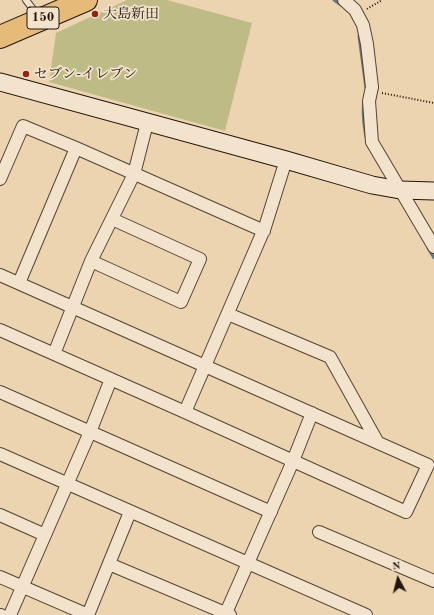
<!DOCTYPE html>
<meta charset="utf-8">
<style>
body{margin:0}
#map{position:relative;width:434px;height:615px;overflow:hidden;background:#ecd4b1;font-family:"Old Standard TT",serif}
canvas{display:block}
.north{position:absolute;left:378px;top:559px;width:40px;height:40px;-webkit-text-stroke:3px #f3e3cc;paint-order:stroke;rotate:353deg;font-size:11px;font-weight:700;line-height:16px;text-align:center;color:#22130d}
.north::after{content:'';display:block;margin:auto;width:14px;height:18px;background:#22130d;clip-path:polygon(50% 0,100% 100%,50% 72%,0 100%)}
</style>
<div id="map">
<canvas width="434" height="615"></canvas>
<div class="north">N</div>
</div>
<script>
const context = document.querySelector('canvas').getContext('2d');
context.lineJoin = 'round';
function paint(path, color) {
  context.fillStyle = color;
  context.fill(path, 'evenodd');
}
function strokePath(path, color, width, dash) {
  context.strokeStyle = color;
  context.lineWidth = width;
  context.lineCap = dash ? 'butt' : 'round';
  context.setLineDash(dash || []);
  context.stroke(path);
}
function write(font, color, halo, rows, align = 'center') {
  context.font = font + ' "Old Standard TT","Noto Serif JP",serif';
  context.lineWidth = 3.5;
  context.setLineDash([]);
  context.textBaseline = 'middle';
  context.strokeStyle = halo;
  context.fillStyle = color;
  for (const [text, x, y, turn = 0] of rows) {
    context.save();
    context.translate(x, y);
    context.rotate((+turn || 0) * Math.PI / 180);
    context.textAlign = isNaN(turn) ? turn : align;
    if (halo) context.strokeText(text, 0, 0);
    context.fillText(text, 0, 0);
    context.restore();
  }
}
paint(new Path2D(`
 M 127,0 L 167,0 L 252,23 L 225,131 L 49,82 L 56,33 Z`), '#bfbb87');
strokePath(new Path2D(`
 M 334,0 L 341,5
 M 359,36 L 366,88
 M 364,101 C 362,113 364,126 366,137
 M 428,248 L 434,258`), '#6b7572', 3);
const lane = new Path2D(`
 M 26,0 L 38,16`);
const street = new Path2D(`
 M 344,0 L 355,10 L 363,25 L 367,44 L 372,87 L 369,101 L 372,142 L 434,247
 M 0,179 L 23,126 L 76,148 L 264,231
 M 91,261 L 181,302 L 200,259 L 112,219
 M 0,275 L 428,465 L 406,512 L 185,412 L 0,330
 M 19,283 L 76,148
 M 228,314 L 330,357 L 378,443
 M 54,354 L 91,261 L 134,174 L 147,123
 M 0,392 L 271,512
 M 185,412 L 265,227 L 286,160
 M 0,454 L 366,615
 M 0,515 L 45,535
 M 319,532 L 434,581
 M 109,564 L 230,615
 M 0,577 L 88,615 L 130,512
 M 0,615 L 1,615
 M 10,615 L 90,432 L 111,379
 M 225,615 L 293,461 L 312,413`);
const secondary = new Path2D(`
 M 0,82 L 286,160 L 372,185 L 400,190 L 434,191`);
const highway = new Path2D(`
 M 0,37 L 86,0`);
strokePath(lane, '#544336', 8);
strokePath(street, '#544336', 14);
strokePath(secondary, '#22130d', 19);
strokePath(highway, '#22130d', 24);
strokePath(new Path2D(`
 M 367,9 L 382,0
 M 382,93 L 434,103`), '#22130d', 2, [1, 2]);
strokePath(lane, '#f3e3cc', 6);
strokePath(street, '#f3e3cc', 12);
strokePath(secondary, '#f3e3cc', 17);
strokePath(highway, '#e6ba78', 22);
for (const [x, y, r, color] of [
 [95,14,4,"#8f2418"],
 [26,74,4,"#8f2418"]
]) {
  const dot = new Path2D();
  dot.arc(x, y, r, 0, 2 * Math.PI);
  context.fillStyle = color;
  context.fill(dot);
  strokePath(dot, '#f3e3cc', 1.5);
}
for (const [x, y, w] of [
 [43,18,32]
]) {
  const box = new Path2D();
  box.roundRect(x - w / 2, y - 11, w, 22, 3);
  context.fillStyle = '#f3e3cc';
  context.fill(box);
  strokePath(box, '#22130d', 1);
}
write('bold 13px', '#22130d', null, [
 ["150",43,18]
]);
write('14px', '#22130d', '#f3e3cc', [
 ["大島新田",103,14],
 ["セブン-イレブン",34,74]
], 'left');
</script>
